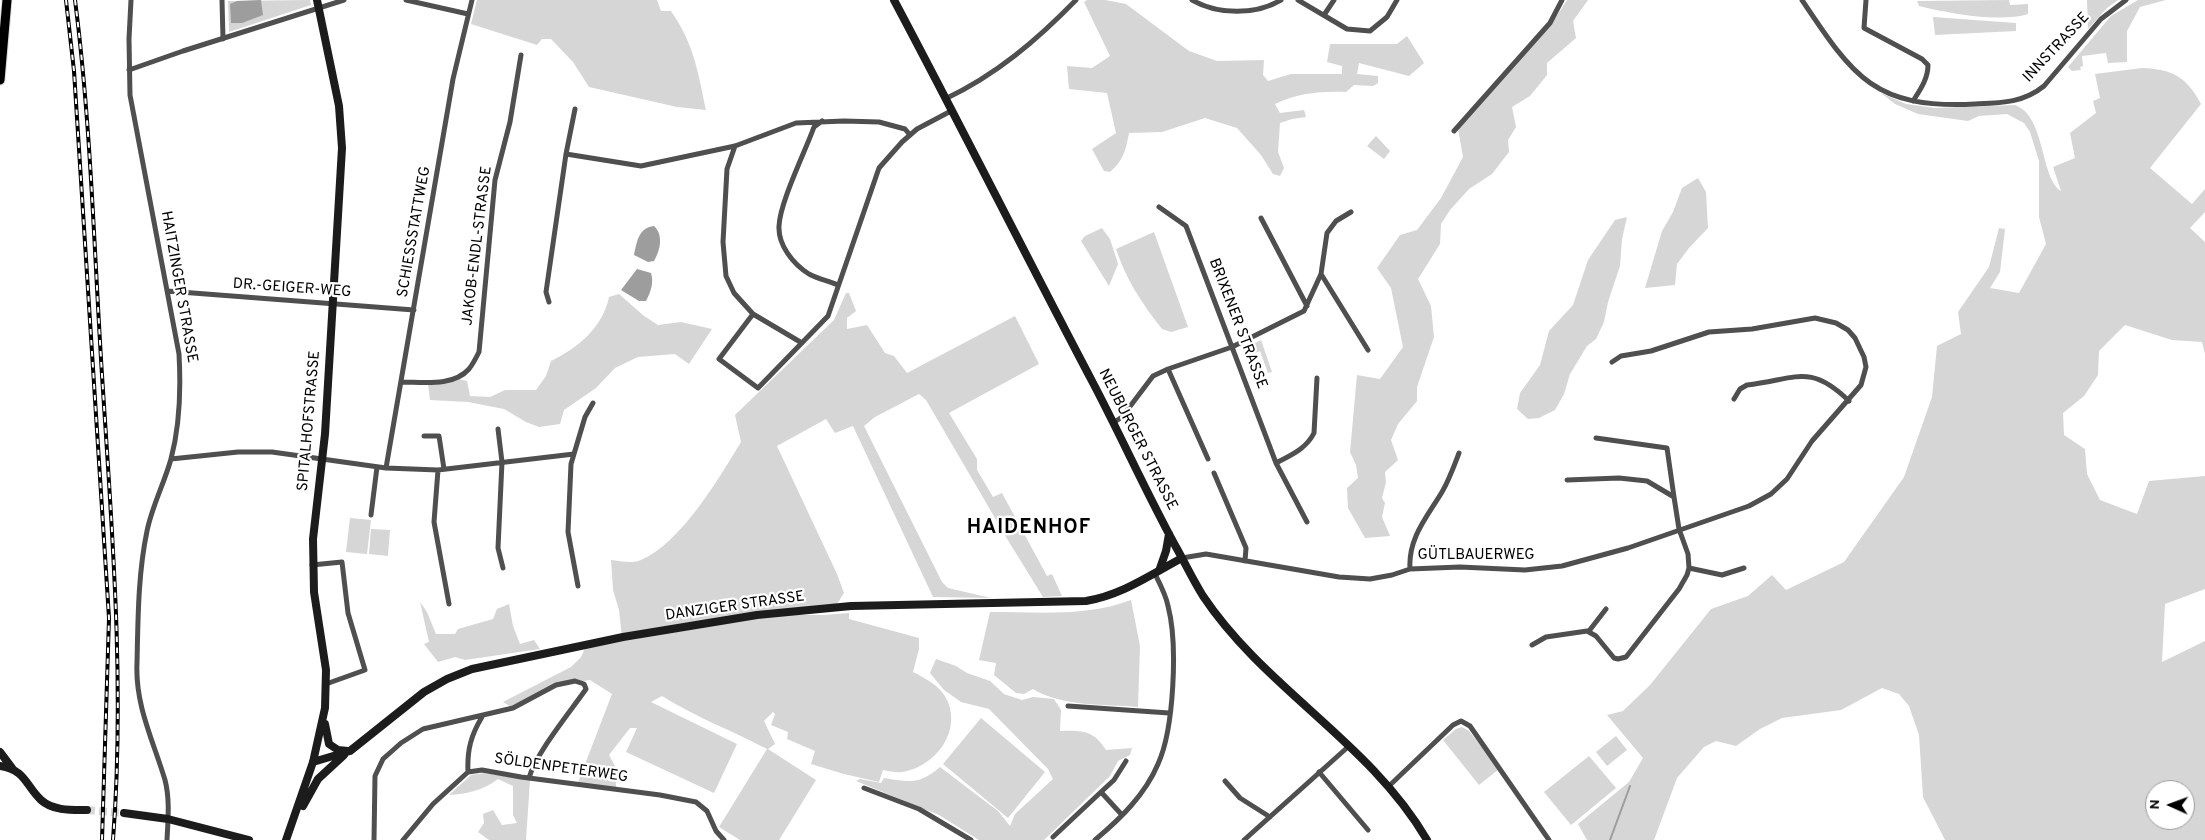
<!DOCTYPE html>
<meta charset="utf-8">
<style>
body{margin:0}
#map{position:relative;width:2205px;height:840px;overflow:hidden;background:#fff;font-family:Overpass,sans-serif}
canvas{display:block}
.north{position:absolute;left:2145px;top:780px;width:50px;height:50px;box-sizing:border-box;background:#fff;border:1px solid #999;border-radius:50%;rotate:272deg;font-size:14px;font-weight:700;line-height:20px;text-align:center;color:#000}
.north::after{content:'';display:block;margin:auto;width:18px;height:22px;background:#000;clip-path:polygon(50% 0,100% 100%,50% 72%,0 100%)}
</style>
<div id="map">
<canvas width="2205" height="840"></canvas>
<div class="north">N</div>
</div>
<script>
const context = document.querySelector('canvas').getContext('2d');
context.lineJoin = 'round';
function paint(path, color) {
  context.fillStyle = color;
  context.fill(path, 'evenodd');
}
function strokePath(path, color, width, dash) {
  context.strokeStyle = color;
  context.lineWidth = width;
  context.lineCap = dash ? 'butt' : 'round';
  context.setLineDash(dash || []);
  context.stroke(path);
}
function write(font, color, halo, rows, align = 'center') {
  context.font = font + ' Overpass,sans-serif';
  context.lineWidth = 4.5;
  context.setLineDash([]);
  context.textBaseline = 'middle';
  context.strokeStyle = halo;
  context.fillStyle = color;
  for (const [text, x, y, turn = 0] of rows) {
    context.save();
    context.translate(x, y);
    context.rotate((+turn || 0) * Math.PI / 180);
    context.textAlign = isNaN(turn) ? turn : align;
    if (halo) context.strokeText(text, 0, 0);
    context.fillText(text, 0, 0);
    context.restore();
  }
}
paint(new Path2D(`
 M 310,0 L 311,5 L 229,32 L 228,1 Z
 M 477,0 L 657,0 L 661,11 L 671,11 C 694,44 698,72 706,110 L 677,107 L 589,87 L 573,62 L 551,39 L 542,39 L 537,45 L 471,24 Z
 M 1087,0 L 1105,0 L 1126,4 L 1189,51 L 1217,61 L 1264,60 L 1263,75 L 1268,81 L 1291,74 L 1342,74 L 1342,66 L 1327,62 L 1330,44 L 1397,44 L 1407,36 L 1424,63 L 1409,76 L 1359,63 L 1357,74 L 1378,76 L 1378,83 L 1373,86 L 1354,85 L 1346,92 C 1321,91 1298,93 1275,104 L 1280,113 L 1304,110 L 1306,117 L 1292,119 L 1280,123 L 1278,152 L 1284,168 L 1280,176 L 1273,174 L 1261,155 L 1237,128 L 1205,118 L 1162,132 L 1129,133 C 1126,150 1123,161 1110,172 L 1104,171 L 1092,149 L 1116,133 L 1107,93 L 1069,89 L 1067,66 L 1092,68 L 1110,56 L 1084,2 Z
 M 1567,0 L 1588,0 L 1573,21 L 1576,38 L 1547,63 L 1547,75 L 1530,96 L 1512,107 L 1516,127 L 1508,140 L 1509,152 L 1492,174 L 1469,189 L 1450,210 L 1441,224 L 1440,244 L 1418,279 L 1431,306 L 1434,337 L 1417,387 L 1417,401 L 1398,424 L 1391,440 L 1398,460 L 1385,472 L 1386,482 L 1382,498 L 1385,503 L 1382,517 L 1390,536 L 1365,538 L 1348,508 L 1347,488 L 1358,478 L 1356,465 L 1350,452 L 1357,375 L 1380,379 L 1403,347 L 1391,288 L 1377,268 L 1400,235 L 1417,230 L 1441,198 L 1463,157 L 1458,129 L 1551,25 Z
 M 2009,0 L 2010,5 L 2028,4 L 2028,14 C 1999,23 1948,13 1919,6 L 1917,1 Z
 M 2087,0 L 2118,0 L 2107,8 L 2088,29 Z
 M 2138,0 L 2166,0 L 2140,7 L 2127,31 L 2127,62 L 2108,63 L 2106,53 L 2082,56 L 2083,66 L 2080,67 L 2081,70 L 2072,71 L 2068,67 L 2111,16 Z
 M 1933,17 L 2016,23 L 2016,31 L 1935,35 Z
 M 2142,68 C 2172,69 2187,77 2201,104 L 2150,168 L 2192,204 L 2205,189 L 2205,212 L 2190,228 L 2205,242 L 2205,354 L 2202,342 L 2172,340 L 2125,325 L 2099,351 L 2098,375 L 2084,396 L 2063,413 L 2064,435 L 2085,449 L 2087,474 L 2100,500 L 2137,514 L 2149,481 L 2205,476 L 2205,589 L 2165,604 L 2162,662 L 2205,641 L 2205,840 L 1945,840 L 1923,797 L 1919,735 L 1909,706 L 1899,694 L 1882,688 L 1841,710 L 1782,718 L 1760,729 L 1736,746 L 1716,741 L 1704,747 L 1677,778 L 1654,840 L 1587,840 L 1578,824 L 1629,782 L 1643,758 L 1607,715 L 1623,711 L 1650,685 L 1711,609 L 1748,596 L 1772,575 L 1786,590 L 1844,562 L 1904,477 L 1932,397 L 1937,346 L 1961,334 L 1958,312 L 1989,267 L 1999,228 L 2005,229 L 2000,272 L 1990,288 L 2019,293 L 2046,244 L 2039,217 L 2039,161 L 2030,132 L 2024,123 L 2007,114 L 1979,116 L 1968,121 L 1918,114 L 1895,104 L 1881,93 L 1906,104 L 1935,108 L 2015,105 C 2046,116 2040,179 2061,191 L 2053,167 L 2075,158 L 2070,133 L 2096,113 L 2093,101 L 2100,98 L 2095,74 ZM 2155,790 L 2185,790 L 2185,820 L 2155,820 Z
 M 1376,136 L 1390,151 L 1384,159 L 1367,146 Z
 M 1698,178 L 1706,192 L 1708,228 L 1689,248 L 1677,264 L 1675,285 L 1645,288 L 1662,231 L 1673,212 L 1682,188 Z
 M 1627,217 L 1622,239 L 1620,266 L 1608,302 L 1604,322 L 1596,339 L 1587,346 L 1570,374 L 1564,394 L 1555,410 L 1539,418 L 1528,419 L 1517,409 L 1520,393 L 1540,365 L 1549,331 L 1573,305 L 1588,260 L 1615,220 Z
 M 1102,228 L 1110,239 L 1118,264 L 1109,286 L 1081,241 L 1085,236 Z
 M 1154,232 L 1188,327 L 1171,332 L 1162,329 C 1142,304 1126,279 1116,249 Z
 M 846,293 L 849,293 L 856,311 L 847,318 L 847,329 L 867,325 L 885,353 L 894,356 L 907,373 L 1015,316 L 1039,364 L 949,413 L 977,459 L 977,470 L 993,497 L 1002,493 L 1047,576 L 1052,574 L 1062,596 L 1043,597 L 1009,542 L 926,400 L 919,394 L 875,417 L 864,426 L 942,582 L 948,588 L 991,598 L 933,597 L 853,426 L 835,433 L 826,419 L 777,446 L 837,574 L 844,593 L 837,604 L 761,615 L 824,615 L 849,613 L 849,619 L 919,638 L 919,649 L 913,672 C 925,678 940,686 946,698 C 963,730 936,767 902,772 C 896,773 889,771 883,770 L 879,782 L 844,774 L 811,764 L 815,751 L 787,739 L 788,732 L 771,725 L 775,714 L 773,712 L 764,721 L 775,744 L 768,749 L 816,780 L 779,840 L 740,840 L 719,827 L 767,749 C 733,731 695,717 662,696 L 651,702 L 737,744 L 714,793 L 626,752 L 637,728 L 630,728 L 609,755 L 616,768 L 616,789 L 577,785 L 612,694 L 590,680 L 556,685 L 513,708 L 503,702 L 571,667 L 581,657 L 587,644 L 622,637 L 619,610 L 613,590 L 611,560 C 620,561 632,564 641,560 C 681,543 719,478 741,442 L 735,415 L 834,320 Z
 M 619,294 L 644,316 L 658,325 L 681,322 L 712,329 L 689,364 L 675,354 L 638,357 L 615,368 L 596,388 L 564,410 L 560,424 L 539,427 L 526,422 L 504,409 L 468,402 L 430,400 L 428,384 L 458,379 L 467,381 L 470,396 L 490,397 L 505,390 L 536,390 L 546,376 L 551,361 C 578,348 603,327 609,297 Z
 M 1261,340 L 1272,372 L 1268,373 L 1260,351 L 1246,357 L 1243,349 Z
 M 350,518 L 371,520 L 367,554 L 346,552 Z
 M 371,529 L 390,530 L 388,556 L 369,554 Z
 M 1131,600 L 1140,646 L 1138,707 C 1105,704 1062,707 1033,689 L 1024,694 L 1016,693 L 994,675 L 996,663 L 979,660 L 990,612 C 1037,612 1087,617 1131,600 Z
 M 420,602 L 427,612 L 436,634 L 455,634 L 458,629 L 493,619 L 497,609 L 509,604 L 513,626 L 520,644 L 534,640 L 540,649 L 465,660 L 455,657 L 438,662 L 424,644 L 429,642 Z
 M 936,659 L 956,666 L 967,673 L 990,681 L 1004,694 L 1022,700 L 1033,697 L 1054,699 L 1061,710 L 1060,731 C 1081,730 1094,730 1106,750 L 1132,748 L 1130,755 L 1118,761 L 1110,776 L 1044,840 L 979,840 L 939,815 L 856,781 L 860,779 L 881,783 L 884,778 C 910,782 919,785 940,767 L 998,811 L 1010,826 L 1015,814 L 1053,779 L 1048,769 L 989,709 L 961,702 L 944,690 L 930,673 Z
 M 981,718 L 1045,772 L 1008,818 L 943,764 Z
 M 1462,727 L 1469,731 L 1499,769 L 1479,785 L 1443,740 L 1456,729 Z
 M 1616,736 L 1627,750 L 1607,766 L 1596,752 Z
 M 1589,756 L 1616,788 L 1571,825 L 1544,792 Z
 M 484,773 L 530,780 L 526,840 L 489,840 L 478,832 L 484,823 L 483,814 L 493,810 L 502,825 L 517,823 L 513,815 L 513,786 L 498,779 C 484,790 467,794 449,795 L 471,775 Z`), '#d6d6d6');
paint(new Path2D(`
 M 261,0 L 263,15 L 242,23 L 231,23 L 230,4 L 237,1 Z
 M 654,226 C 664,235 660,251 654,261 L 648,262 L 634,255 C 637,242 638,228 654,226 Z
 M 637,269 L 651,273 C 654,282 651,292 646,301 L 639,301 L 621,290 Z`), '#9d9d9d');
strokePath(new Path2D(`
 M 1610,840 L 1630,786`), '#9d9d9d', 2);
strokePath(new Path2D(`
 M 87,810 L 124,813`), '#d9d9d9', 8, [8, 4]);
const primary = new Path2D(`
 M 0,80 L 7,0`);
strokePath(primary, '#dbdbdb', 11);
strokePath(new Path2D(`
 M 131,0 L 129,39 L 130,95 L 179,354 C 181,389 180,425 171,459 C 164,484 152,506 147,531 C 138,574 138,619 137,663 C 135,705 153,740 165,780 C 170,799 168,820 167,840
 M 222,0 L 223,39
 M 406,0 L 468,14
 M 1192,0 C 1218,15 1256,15 1281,0
 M 1298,0 L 1347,29 L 1370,31 L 1387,17 L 1397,0
 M 1802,0 C 1854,78 1875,109 1975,104 C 2001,103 2023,103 2044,86 L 2101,19 L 2126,0
 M 1866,0 L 1864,28 L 1922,59 L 1928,65 C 1928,79 1920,90 1913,101
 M 1324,15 L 1334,0
 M 129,70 L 183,51 L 344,0
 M 945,99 C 996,75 1037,40 1076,0
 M 822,121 L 814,127 C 805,152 780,202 779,226 C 778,245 793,264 809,274 C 818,279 829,281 838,285
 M 1454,131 L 1550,23 L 1562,0
 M 735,146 L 727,169 L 723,242 L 726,276 L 734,293 L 753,314
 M 566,154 L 575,109
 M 1159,207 L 1186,226 L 1276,463 L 1307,522
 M 1261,218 L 1307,306
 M 1321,274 L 1368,350
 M 167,291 L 414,310
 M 549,302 L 546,292 L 566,154 L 641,166 L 735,146 L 796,123 L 844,121 L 879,122 L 905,129 L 910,135
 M 802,343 L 753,314 L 719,359 L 758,388 L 828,316 L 879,168 L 902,142 L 917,129 L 951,111
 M 1168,369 L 1208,459
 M 401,382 C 423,382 453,387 469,369 C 473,364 476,358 479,352 L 495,180 L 510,122 L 521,55
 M 1734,399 L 1740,389 L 1747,385 C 1795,380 1809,362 1849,401
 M 1113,423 L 1122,417 L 1153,376 L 1168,369 L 1232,347 L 1304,311 L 1321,274 L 1327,233 L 1336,221 L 1351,212
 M 498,429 L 502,462 L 498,548 L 503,568
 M 424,436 L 439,436 L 444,469
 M 1596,438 L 1667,448 L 1674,497
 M 171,459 L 238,452 L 272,452 L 386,468 L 438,470 L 574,454
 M 1276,463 C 1291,455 1306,449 1314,433 L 1317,378
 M 386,468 L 453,79 L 472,0
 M 438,470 L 434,522 L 449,604
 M 1214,473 L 1246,548 L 1245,561
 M 371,515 L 377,467
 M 1182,558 L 1206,554 L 1339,577 L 1370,579 L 1392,575 L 1410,569 L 1460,567 L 1525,570 L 1562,566 L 1628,548 L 1749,506 L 1771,494 L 1787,479 L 1812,441 L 1861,385 L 1866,367 L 1864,357 L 1855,338 L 1848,330 L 1836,323 L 1815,318 L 1752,329 L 1709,332 L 1651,351 L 1621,356 L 1612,362
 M 312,565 L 342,562 L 348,613 L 365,670 L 326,684
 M 1689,568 L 1722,575 L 1744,568
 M 1410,569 C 1408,538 1427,517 1442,492 C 1449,480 1454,466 1459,453
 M 578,586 L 568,532 L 571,464 L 585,417 L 593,403
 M 1589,631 L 1606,609
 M 1532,645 L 1546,637 L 1587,631 L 1596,636 L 1614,658 L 1618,659 L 1626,657 L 1679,589 L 1687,575 L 1689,568 L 1688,554 L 1679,529 L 1674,497 L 1647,481 L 1619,478 L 1567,480
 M 1068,706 L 1169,713
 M 468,772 C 467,750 471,735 482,717
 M 1319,772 L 1368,830
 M 1225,781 L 1240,798 L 1270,817
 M 1389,786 L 1453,725 L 1461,721 L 1470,726 L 1549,840
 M 864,788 L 919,809 L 971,840
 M 1122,815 L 1101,792 L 1114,780 L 1126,761
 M 1053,837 L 1101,792
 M 374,840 L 375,776 L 383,759 L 401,743 L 423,729 L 513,708 L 556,685 L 575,681 L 584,684 L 586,689 C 570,712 536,753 529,778
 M 403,840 L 433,804 L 468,772 L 482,770 L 521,777 L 660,795 L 696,802 L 707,811 L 716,831 L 724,840
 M 1095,840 C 1120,819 1145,795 1158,764 C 1174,729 1178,644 1168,606 C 1166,595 1160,584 1155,574
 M 1244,840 L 1349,746`), '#4f4f4f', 5);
strokePath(new Path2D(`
 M 894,0 C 961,126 1025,254 1092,381 C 1121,436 1146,492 1176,547 C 1185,563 1193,580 1203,596 C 1265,689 1371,743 1427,840
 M 1159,571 L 1166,551 L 1169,534
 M 325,724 L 329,744 L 338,750 L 348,751
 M 0,752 L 12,768
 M 313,762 L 350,751 L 424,692 L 447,679 L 472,669 L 623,637 L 757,615 L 851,606 L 1086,601 C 1122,595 1150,575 1182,558
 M 0,766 C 26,770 25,785 41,800 C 53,811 72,810 87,810
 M 303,806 L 318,779 L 344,755
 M 124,813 L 168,819 L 249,840
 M 286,840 L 313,762 L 325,708 L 326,670 L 314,592 L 313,539 L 325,434 L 342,148 L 339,106 L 317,0`), '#1c1c1c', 8);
strokePath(primary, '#000', 9);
const rail = new Path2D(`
 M 66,0 L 74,71 L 109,618 L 102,840
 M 75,0 C 91,124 94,250 102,375 C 112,530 125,685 113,840`);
strokePath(rail, '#000', 4);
strokePath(rail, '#fff', 2, [5.5]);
write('15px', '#000', '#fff', [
 ["INNSTRASSE",2057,48,-47],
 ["SCHIESSSTATTWEG",415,232,-80],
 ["JAKOB-ENDL-STRASSE",478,246,-83],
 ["HAITZINGER STRASSE",178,287,80],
 ["DR.-GEIGER-WEG",292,289,4],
 ["BRIXENER STRASSE",1237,324,69],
 ["SPITALHOFSTRASSE",310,421,-85],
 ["NEUBURGER STRASSE",1137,440,63],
 ["GÜTLBAUERWEG",1476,556],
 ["DANZIGER STRASSE",735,607,-8],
 ["SÖLDENPETERWEG",561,769,8]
]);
context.letterSpacing = '1px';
write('bold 20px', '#000', '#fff', [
 ["HAIDENHOF",1029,529]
]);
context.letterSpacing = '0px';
</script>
